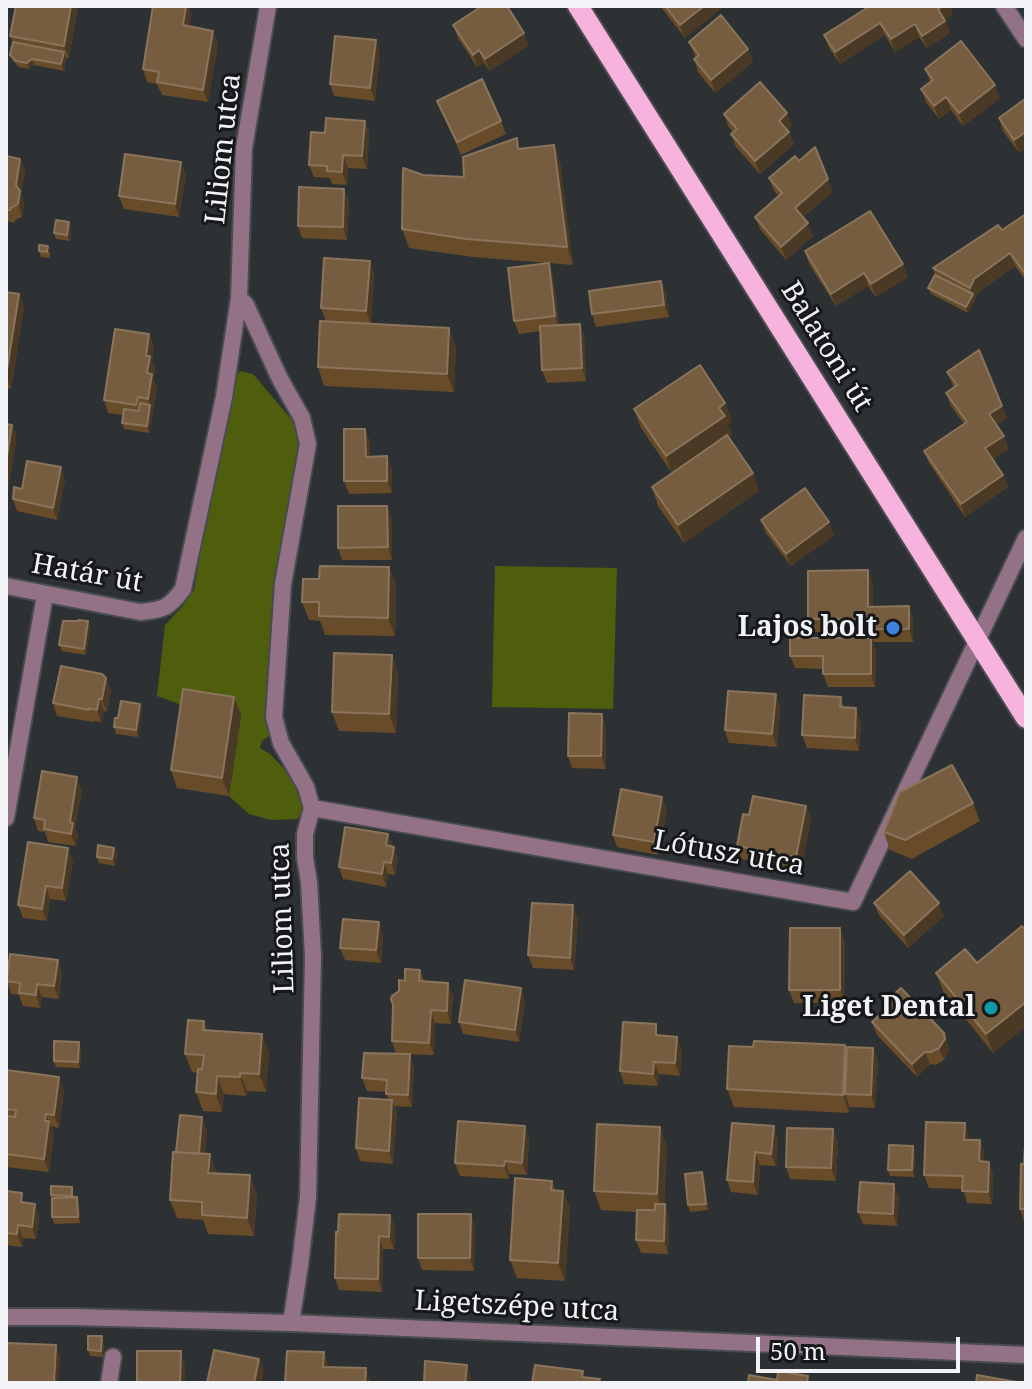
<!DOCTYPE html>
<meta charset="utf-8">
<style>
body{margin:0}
#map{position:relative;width:1032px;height:1389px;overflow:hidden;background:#2d3134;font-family:"Noto Serif",serif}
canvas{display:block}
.frame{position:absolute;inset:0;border:8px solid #f1f3f6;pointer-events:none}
.scale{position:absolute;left:756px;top:1337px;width:204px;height:36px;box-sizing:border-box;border:4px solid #f1f3f6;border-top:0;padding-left:10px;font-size:24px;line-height:28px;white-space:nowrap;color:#f1f3f6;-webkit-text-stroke:6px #17181a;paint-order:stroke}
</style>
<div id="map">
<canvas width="1032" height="1389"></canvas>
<div class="frame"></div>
<div class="scale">50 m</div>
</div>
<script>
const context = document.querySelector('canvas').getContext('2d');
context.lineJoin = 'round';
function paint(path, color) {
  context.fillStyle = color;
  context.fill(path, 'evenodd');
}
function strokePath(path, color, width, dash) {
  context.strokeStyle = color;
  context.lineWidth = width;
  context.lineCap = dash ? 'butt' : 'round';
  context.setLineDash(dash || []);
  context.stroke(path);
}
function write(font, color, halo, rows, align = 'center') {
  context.font = font + ' "Noto Serif",serif';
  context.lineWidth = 6;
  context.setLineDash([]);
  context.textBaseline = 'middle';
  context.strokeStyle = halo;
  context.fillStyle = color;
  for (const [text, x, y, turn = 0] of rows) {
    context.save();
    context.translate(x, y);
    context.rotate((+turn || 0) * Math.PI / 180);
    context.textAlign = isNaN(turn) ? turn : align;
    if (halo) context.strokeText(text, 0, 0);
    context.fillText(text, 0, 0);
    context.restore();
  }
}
paint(new Path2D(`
 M 240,371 L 253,374 L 291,419 L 308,444 L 273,733 L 262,741 L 260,748 L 270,754 L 297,782 L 306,811 L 297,819 L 271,820 L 249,814 L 229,796 L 241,716 L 190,708 L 157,696 L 165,625 L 182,607 L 194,590 L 229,384 Z
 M 495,566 L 617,568 L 613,709 L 492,707 Z`), '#4e5e0d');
const street = new Path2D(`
 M 1004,6 L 1026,39
 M 239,298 L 246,305 L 280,379 L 302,418 L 308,444 L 283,584 L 274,717 L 281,743 L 306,787 L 312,808 L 305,834 L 305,858 L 309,882 L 313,956 L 308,1197 L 300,1265 L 291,1323
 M 6,586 L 140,612 C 163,610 169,608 183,589 L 224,397 L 239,298 L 244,148 L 268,6
 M 312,808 L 853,902 L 1026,538
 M 6,818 L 45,595
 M 6,1317 L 74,1317 L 291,1323 L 1026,1355
 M 109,1383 L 113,1357`);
const primary = new Path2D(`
 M 578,6 L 1026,718`);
strokePath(street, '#484c4f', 20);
strokePath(primary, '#484c4f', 24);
strokePath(street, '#937287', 16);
strokePath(primary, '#f7b3de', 20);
paint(new Path2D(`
 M 16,6 L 78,6 L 69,58 L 66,58 L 64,71 L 34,65 L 29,69 L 19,67 L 13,61 L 10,55 L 13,42 L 10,36 Z
 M 153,6 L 188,6 L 191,14 L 189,27 L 218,43 L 208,102 L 162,95 L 157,84 L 147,82 L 143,69 Z
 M 660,6 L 721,6 L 722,8 L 685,38 Z
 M 870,6 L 953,15 L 945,20 L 950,33 L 927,48 L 919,37 L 895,52 L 885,35 L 840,64 L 829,48 L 824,35 Z
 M 453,25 L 529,45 L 490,71 L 484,63 L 477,67 L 458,38 Z
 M 689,42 L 748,49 L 753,62 L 715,93 L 698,72 L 694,59 L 696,57 L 694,54 Z
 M 380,53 L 375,101 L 334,96 L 330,84 Z
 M 925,69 L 1000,98 L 963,126 L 951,110 L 939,119 L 926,102 L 921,89 L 930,82 Z
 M 1026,100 L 1026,148 L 1019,153 L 1003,131 L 999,118 Z
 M 437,101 L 501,121 L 506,134 L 461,155 Z
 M 787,113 L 792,126 L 787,130 L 794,144 L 760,174 L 736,147 L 731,134 L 733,132 L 728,126 L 724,114 Z
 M 365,121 L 369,133 L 367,169 L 348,168 L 347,185 L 332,184 L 330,178 L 314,177 L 309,165 L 325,133 Z
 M 554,145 L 560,163 L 573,265 L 549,263 L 553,276 L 559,325 L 580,324 L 584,336 L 586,381 L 547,383 L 542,370 L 541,331 L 519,334 L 514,321 L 548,263 L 473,257 L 409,248 L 402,229 L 423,175 L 464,177 L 521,149 Z
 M 6,156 L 20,159 L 25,171 L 21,194 L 24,204 L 22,217 L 15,220 L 15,223 L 6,221 Z
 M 799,161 L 828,179 L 833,192 L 803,217 L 813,236 L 786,260 L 760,229 L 755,217 L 779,196 L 774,191 L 769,178 Z
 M 186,175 L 179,217 L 124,209 L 119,196 Z
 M 349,201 L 347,240 L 302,238 L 298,226 Z
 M 1026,214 L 1026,281 L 1015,266 L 979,292 L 968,313 L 931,294 L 928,288 L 935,275 L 933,268 L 1002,230 Z
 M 69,222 L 71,229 L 70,241 L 56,239 L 54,233 Z
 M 39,251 L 50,252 L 50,258 L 41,257 Z
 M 805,251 L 908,277 L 876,297 L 868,286 L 836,306 L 809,264 Z
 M 374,274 L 371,324 L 456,346 L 454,392 L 324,386 L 318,367 L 326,321 L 321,308 Z
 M 661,281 L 666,294 L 669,317 L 596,327 L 592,314 Z
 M 6,292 L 19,294 L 24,307 L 11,389 L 6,388 Z
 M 149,334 L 154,347 L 152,361 L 155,369 L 153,378 L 157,387 L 149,433 L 124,429 L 122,423 L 123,415 L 108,413 L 104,400 Z
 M 947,372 L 1002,406 L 1007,418 L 996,425 L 1004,436 L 1008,449 L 993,459 L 1003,475 L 1008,487 L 965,517 L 929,463 L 924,451 L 964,424 L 951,406 L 946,393 L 954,388 Z
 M 725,403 L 732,422 L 728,425 L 732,435 L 728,437 L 753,473 L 759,491 L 684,543 L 658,506 L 652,487 L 672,473 L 641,428 L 634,409 Z
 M 365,429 L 370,442 L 370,457 L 392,469 L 392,493 L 349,494 L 344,481 Z
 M 65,479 L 57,520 L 17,511 L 13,499 L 22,489 Z
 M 387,506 L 392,519 L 392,560 L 342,560 L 338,548 Z
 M 761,520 L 829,522 L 834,535 L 791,566 L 766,533 Z
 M 389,567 L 396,585 L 395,636 L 325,635 L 320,621 L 309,620 L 302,602 L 319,579 Z
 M 873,583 L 873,607 L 913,619 L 913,642 L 873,642 L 869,631 L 813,632 L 808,619 Z
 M 88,621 L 90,628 L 86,655 L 62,651 L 59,645 Z
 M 871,638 L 876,651 L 875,687 L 828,687 L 823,674 L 823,669 L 795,668 L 790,656 Z
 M 392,655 L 398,674 L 396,733 L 339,731 L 332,712 Z
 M 106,678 L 111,691 L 107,712 L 104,711 L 101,722 L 94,721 L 93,722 L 57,716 L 53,703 Z
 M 234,697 L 241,715 L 229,796 L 177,788 L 171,770 Z
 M 841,697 L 844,707 L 861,721 L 859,751 L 807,748 L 802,735 Z
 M 140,704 L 142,710 L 138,737 L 116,734 L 114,727 L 118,718 Z
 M 780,707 L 777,747 L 729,743 L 725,730 Z
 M 606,727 L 606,769 L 572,768 L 568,756 Z
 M 82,790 L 75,828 L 78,835 L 76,846 L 48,842 L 45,832 L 38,831 L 34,818 Z
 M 973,803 L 980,821 L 912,859 L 890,850 L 884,832 Z
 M 806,806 L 811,818 L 801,870 L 741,859 L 737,846 L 749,815 Z
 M 667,809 L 658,855 L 617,847 L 613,835 Z
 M 388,834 L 398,859 L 395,875 L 388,874 L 386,887 L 343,879 L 339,867 Z
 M 114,848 L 117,854 L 115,866 L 99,863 L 97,857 Z
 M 73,861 L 66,901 L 50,899 L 47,921 L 23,918 L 18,905 Z
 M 874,903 L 944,916 L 908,948 L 879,915 Z
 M 578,918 L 574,970 L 533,968 L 528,955 Z
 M 379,922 L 383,935 L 381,963 L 345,960 L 340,948 Z
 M 1026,931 L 1026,1026 L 993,1053 L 943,991 L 936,973 L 977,963 Z
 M 845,941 L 844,1003 L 794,1003 L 789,990 Z
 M 420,970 L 424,981 L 453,995 L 451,1024 L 435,1023 L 434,1055 L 396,1054 L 392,1041 L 399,991 L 405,981 Z
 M 62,972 L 59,999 L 42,997 L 40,1008 L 23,1006 L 19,995 L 11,994 L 7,981 Z
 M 525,1001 L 519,1042 L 463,1034 L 459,1022 Z
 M 886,1001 L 949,1046 L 949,1051 L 944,1060 L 936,1065 L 930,1064 L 917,1077 L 877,1035 L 872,1022 L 888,1007 Z
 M 204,1021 L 207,1030 L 269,1052 L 266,1092 L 247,1091 L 246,1096 L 224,1094 L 222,1112 L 203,1111 L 196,1092 L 197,1073 L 192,1072 L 185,1054 Z
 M 661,1036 L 682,1050 L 680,1076 L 659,1074 L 658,1086 L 624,1084 L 620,1071 Z
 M 845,1045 L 847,1051 L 873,1048 L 878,1061 L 875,1108 L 850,1107 L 849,1113 L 734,1107 L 727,1089 L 753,1047 Z
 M 81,1049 L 80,1068 L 56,1067 L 54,1061 Z
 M 414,1067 L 412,1107 L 395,1106 L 397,1112 L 393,1164 L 360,1161 L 356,1148 L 388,1099 L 386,1092 L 367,1091 L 362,1078 Z
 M 6,1070 L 64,1090 L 59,1128 L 51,1126 L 54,1134 L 49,1172 L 6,1167 Z
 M 732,1123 L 778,1139 L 776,1166 L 760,1165 L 758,1195 L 731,1192 L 727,1180 Z
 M 660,1127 L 667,1146 L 664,1204 L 669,1217 L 668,1254 L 641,1253 L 636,1240 L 637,1212 L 601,1210 L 594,1191 Z
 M 833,1129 L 838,1142 L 836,1181 L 790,1179 L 786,1167 Z
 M 207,1130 L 205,1154 L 217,1174 L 257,1194 L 254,1236 L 208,1234 L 203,1220 L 177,1218 L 170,1200 L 176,1152 Z
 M 969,1136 L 969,1140 L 980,1140 L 984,1153 L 984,1161 L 993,1174 L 992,1204 L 967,1203 L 963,1189 L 929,1188 L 924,1175 Z
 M 529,1139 L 527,1175 L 509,1174 L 509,1179 L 460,1176 L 455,1163 Z
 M 1026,1144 L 1026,1222 L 1024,1222 L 1020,1209 Z
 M 913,1146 L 915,1152 L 914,1177 L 890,1176 L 888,1170 Z
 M 705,1179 L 708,1210 L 690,1212 L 688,1205 Z
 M 552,1181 L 555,1190 L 563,1191 L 570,1209 L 565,1281 L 517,1278 L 510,1260 Z
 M 72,1187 L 74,1197 L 79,1204 L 80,1223 L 54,1224 L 52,1217 L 51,1195 Z
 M 6,1191 L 26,1203 L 39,1217 L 36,1239 L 23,1238 L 22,1247 L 6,1245 Z
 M 899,1197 L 897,1226 L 863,1224 L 858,1212 Z
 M 471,1214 L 475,1227 L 474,1271 L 422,1270 L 418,1258 Z
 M 390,1215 L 395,1228 L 394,1249 L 383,1249 L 382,1292 L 339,1290 L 335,1278 Z
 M 104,1343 L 103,1357 L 90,1356 L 88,1350 Z`), '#684b29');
paint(new Path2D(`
 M 71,6 L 78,6 L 69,58 L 64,46 Z
 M 186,6 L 188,6 L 191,14 L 187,38 L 183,25 Z
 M 704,6 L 721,6 L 722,8 L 685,38 L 680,25 Z
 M 943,6 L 950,6 L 953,15 L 943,22 L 938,9 Z
 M 945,21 L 950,33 L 927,48 L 922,36 Z
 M 880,23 L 885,35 L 840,64 L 835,52 Z
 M 915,24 L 919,37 L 895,52 L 891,39 Z
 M 213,31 L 218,43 L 208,102 L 203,90 Z
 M 524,33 L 529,45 L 490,71 L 485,59 Z
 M 376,40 L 380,53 L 375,101 L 370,88 Z
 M 748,49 L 753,62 L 715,93 L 711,80 Z
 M 479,50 L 484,63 L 477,67 L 473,55 Z
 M 64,52 L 66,58 L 64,71 L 61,64 Z
 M 32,59 L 34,65 L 29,69 L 27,63 Z
 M 995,85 L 1000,98 L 963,126 L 959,113 Z
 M 946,97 L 951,110 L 939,119 L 934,106 Z
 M 787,113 L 792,126 L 783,133 L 779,121 Z
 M 365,121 L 369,133 L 367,169 L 362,156 Z
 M 789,132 L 794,144 L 760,174 L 755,161 Z
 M 1026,132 L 1026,148 L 1019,153 L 1014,140 Z
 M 554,145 L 560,163 L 573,265 L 567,247 Z
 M 343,155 L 348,168 L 347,185 L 342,172 Z
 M 20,159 L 25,171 L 21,194 L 24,204 L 22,217 L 18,204 L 16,185 Z
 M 181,162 L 186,175 L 179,217 L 175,204 Z
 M 828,179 L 833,192 L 799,221 L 795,208 Z
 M 344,189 L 349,201 L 347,240 L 343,227 Z
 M 69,222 L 71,229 L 70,241 L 67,235 Z
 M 808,223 L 813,236 L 786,260 L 781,247 Z
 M 1010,253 L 1015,266 L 979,292 L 968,313 L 966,307 L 973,294 L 970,288 L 974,279 Z
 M 370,261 L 374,274 L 371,324 L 366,311 Z
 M 549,263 L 553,276 L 559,329 L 555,316 Z
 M 903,264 L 908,277 L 876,297 L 871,284 Z
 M 864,273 L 868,286 L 836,306 L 831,294 Z
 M 661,281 L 666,294 L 669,317 L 664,305 Z
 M 19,294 L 24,307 L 11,389 L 6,376 Z
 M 580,324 L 584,336 L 586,381 L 582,368 Z
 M 449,328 L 456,346 L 454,392 L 447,374 Z
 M 149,334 L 154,347 L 152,361 L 155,369 L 153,378 L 157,387 L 149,433 L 147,426 L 150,405 L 148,399 L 146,356 Z
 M 725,403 L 732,422 L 728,425 L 732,435 L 672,475 L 666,456 Z
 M 1002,406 L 1007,418 L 994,427 L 989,414 Z
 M 12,425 L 17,437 L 6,504 L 6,463 Z
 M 365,429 L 370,442 L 370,469 L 366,457 Z
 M 1004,436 L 1008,449 L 990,461 L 985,448 Z
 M 387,456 L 392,469 L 392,493 L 387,481 Z
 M 61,467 L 65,479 L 57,520 L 53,508 Z
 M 753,473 L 759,491 L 684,543 L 678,525 Z
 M 1003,475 L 1008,487 L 965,517 L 961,504 Z
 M 387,506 L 392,519 L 392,560 L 388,547 Z
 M 829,522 L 834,535 L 791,566 L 786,554 Z
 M 389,567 L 396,585 L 395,636 L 388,618 Z
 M 868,570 L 873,583 L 873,619 L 868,607 Z
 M 909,606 L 913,619 L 913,642 L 909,629 Z
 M 88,621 L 90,628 L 86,655 L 84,649 Z
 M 871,638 L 876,651 L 875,687 L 871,674 Z
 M 392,655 L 398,674 L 396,733 L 389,714 Z
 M 106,678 L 111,691 L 107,712 L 102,699 Z
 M 776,694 L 780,707 L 777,747 L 772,734 Z
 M 234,697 L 241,715 L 229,796 L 222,778 Z
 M 99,699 L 104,711 L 101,722 L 97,710 Z
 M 140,704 L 142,710 L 138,737 L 136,730 Z
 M 856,708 L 861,721 L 859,751 L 855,738 Z
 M 602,714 L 606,727 L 606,769 L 601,756 Z
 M 77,777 L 82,790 L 75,828 L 78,835 L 76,846 L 71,834 L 70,822 Z
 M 662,797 L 667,809 L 658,855 L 654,842 Z
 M 806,806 L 811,818 L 801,870 L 796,857 Z
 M 388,834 L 393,847 L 386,845 Z
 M 394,847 L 398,859 L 395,875 L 391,863 Z
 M 68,848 L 73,861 L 66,901 L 62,888 Z
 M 114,848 L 117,854 L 115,866 L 112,859 Z
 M 384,862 L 388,874 L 386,887 L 382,874 Z
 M 46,886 L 50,899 L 47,921 L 42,909 Z
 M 939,903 L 944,916 L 908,948 L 904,935 Z
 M 573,905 L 578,918 L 574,970 L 570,958 Z
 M 379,922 L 383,935 L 381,963 L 376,950 Z
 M 840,928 L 845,941 L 844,1003 L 840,990 Z
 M 58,960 L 62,972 L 59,999 L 54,986 Z
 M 448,983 L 453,995 L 451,1024 L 447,1011 Z
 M 37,984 L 42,997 L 40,1008 L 36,995 Z
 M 521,988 L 525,1001 L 519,1042 L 515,1030 Z
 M 1026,1002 L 1026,1026 L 993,1053 L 986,1034 Z
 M 431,1010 L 435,1023 L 434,1055 L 429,1043 Z
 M 944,1033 L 949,1046 L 949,1051 L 944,1060 L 939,1048 Z
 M 262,1034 L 269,1052 L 266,1092 L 259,1074 Z
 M 677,1037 L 682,1050 L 680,1076 L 675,1063 Z
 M 79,1042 L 81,1049 L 80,1068 L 78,1062 Z
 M 845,1045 L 852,1064 L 845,1094 L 850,1107 L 849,1113 L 843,1095 Z
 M 873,1048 L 878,1061 L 875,1108 L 871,1095 Z
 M 925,1052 L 930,1064 L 917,1077 L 912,1064 Z
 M 410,1054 L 414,1067 L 412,1107 L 408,1095 Z
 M 654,1062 L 659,1074 L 658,1086 L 653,1074 Z
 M 240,1073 L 247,1091 L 246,1096 L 240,1077 Z
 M 217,1076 L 224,1094 L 222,1112 L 216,1094 Z
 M 59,1077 L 64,1090 L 59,1128 L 54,1115 Z
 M 392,1100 L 397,1112 L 393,1164 L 389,1151 Z
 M 46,1114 L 54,1134 L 49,1172 L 44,1159 Z
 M 202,1117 L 207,1130 L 204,1166 L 199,1154 Z
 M 965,1123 L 969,1136 L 969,1152 L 964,1140 Z
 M 525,1126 L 529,1139 L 527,1175 L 522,1163 Z
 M 774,1126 L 778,1139 L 776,1166 L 771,1154 Z
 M 660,1127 L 667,1146 L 663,1213 L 657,1194 Z
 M 833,1129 L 838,1142 L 836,1181 L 831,1168 Z
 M 980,1140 L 984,1153 L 984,1174 L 979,1161 Z
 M 913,1146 L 915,1152 L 914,1177 L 912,1170 Z
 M 755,1152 L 760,1165 L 758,1195 L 753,1182 Z
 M 210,1154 L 217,1173 L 215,1192 L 208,1173 Z
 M 505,1161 L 509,1174 L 509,1179 L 504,1166 Z
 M 989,1162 L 993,1174 L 992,1204 L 988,1192 Z
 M 702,1172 L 705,1179 L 708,1210 L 706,1204 Z
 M 250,1175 L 257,1194 L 254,1236 L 247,1218 Z
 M 894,1184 L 899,1197 L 897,1226 L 893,1214 Z
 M 563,1191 L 570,1209 L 565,1281 L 558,1263 Z
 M 77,1197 L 79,1204 L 80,1223 L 78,1217 Z
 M 35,1204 L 39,1217 L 36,1239 L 32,1227 Z
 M 665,1204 L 669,1217 L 668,1254 L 664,1241 Z
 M 471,1214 L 475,1227 L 474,1271 L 470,1258 Z
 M 390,1215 L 395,1228 L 394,1249 L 389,1237 Z
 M 18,1225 L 23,1238 L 22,1247 L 17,1234 Z
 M 379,1236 L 383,1249 L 382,1292 L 378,1279 Z
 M 102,1336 L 104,1343 L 103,1357 L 101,1351 Z
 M 56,1345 L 60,1358 L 59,1383 L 54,1383 Z
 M 181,1351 L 185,1364 L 185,1383 L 180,1383 Z
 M 324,1352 L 331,1371 L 323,1367 Z
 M 259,1359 L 264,1371 L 261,1383 L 254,1383 Z
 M 467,1365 L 471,1378 L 471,1383 L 465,1383 Z
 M 366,1368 L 371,1383 L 365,1383 Z`), '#4a3924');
const building = new Path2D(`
 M 16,6 L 71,6 L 64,46 L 10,36 Z
 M 153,6 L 186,6 L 183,25 L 213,31 L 203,90 L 157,82 L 159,72 L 143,69 Z
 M 482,6 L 507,6 L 524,33 L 485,59 L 479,50 L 473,55 L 453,25 Z
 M 665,6 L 704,6 L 680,25 Z
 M 870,6 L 943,6 L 938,9 L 945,21 L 922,36 L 915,24 L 891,39 L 880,23 L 835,52 L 824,35 Z
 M 721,15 L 748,49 L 711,80 L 694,59 L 699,55 L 689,42 Z
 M 335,36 L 376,40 L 370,88 L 330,84 Z
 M 961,41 L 995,85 L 959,113 L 946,97 L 934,106 L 921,89 L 933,80 L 925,69 Z
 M 13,42 L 64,52 L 61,64 L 32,59 L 27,63 L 16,61 L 10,55 Z
 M 482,79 L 501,121 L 457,142 L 437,101 Z
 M 760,82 L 787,113 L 779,121 L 789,132 L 755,161 L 731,134 L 737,129 L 724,114 Z
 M 1025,99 L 1026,132 L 1014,140 L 999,118 Z
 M 326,118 L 365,121 L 362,156 L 343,155 L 342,172 L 327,171 L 327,166 L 309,165 L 311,132 L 325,133 Z
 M 517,138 L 518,149 L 554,145 L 567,247 L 466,239 L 402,229 L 403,168 L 423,175 L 464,177 L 463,157 Z
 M 815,147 L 828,179 L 795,208 L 808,223 L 781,247 L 755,217 L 782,193 L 769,178 L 795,156 L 799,161 Z
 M 125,154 L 181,162 L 175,204 L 119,196 Z
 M 6,156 L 20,159 L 16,185 L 20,191 L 18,204 L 11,208 L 10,210 L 6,210 Z
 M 299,187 L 344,189 L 343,227 L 298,226 Z
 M 870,211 L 903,264 L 871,284 L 864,273 L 831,294 L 805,251 Z
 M 1026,214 L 1026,275 L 1010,253 L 974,279 L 970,288 L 933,268 L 998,225 L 1002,230 Z
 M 56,220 L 69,222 L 67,235 L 54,233 Z
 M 39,245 L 48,246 L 47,252 L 39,251 Z
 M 324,258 L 370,261 L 366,311 L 321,308 Z
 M 549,263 L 555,316 L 514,321 L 508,268 Z
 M 935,275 L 973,294 L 966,307 L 928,288 Z
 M 661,281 L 664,305 L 592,314 L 589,291 Z
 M 6,292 L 19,294 L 6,376 Z
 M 320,321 L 449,328 L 447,374 L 318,367 Z
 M 580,324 L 582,368 L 542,370 L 540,326 Z
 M 115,329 L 149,334 L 146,356 L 150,356 L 147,373 L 152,374 L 148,399 L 138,397 L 136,405 L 104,400 Z
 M 979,350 L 1002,406 L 989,414 L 1004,436 L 985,448 L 1003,475 L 961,504 L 924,451 L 967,422 L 946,393 L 957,385 L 947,372 Z
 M 700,365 L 725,403 L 719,408 L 725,416 L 666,456 L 634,409 Z
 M 140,403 L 150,405 L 147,426 L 122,423 L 124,409 L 139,411 Z
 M 6,424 L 12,425 L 6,463 Z
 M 344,429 L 365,429 L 366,457 L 387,456 L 387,481 L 344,481 Z
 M 727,435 L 753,473 L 678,525 L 652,487 Z
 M 27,461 L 61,467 L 53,508 L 13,499 L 14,487 L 22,489 Z
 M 805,488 L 829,522 L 786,554 L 761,520 Z
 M 338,506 L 387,506 L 388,547 L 338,548 Z
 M 320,566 L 389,567 L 388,618 L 319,616 L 319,602 L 302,602 L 303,579 L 319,579 Z
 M 868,570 L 868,607 L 909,606 L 909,629 L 868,629 L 868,619 L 808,619 L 808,571 Z
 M 78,620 L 88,621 L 84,649 L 59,645 L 63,621 L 78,621 Z
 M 790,638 L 871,638 L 871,674 L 823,674 L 823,656 L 790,656 Z
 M 334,653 L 392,655 L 389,714 L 332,712 Z
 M 61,666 L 102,674 L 106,678 L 102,699 L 99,699 L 97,710 L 89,708 L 89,710 L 53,703 Z
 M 183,689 L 234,697 L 222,778 L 171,770 Z
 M 728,691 L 776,694 L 772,734 L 725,730 Z
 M 804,695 L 841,697 L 840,707 L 856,708 L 855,738 L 802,735 Z
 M 121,701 L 140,704 L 136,730 L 114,727 L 115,718 L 118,718 Z
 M 569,713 L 602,714 L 601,756 L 568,756 Z
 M 952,765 L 973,803 L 905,840 L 884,832 L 900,792 Z
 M 42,771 L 77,777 L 70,822 L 73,823 L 71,834 L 44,829 L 45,820 L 34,818 Z
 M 621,789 L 662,797 L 654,842 L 613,835 Z
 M 753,796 L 806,806 L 796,857 L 737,846 L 743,814 L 749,815 Z
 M 345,827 L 388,834 L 386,845 L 394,847 L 391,863 L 384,862 L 382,874 L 339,867 Z
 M 28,842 L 68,848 L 62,888 L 46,886 L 42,909 L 18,905 Z
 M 98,845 L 114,848 L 112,859 L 97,857 Z
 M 910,871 L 939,903 L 904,935 L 874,903 Z
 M 532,903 L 573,905 L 570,958 L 528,955 Z
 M 343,919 L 379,922 L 376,950 L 340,948 Z
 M 1022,926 L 1026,931 L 1026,1002 L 986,1034 L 936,973 L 965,949 L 977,963 Z
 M 790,928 L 840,928 L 840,990 L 789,990 Z
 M 10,954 L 58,960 L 54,986 L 37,984 L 36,995 L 19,993 L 20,983 L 7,981 Z
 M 405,969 L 420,970 L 419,981 L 448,983 L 447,1011 L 431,1010 L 429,1043 L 392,1041 L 393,1005 L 391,999 L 392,996 L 399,991 L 399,980 L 405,981 Z
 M 465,980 L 521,988 L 515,1030 L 459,1022 Z
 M 901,988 L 944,1033 L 945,1039 L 939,1048 L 931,1052 L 925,1052 L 912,1064 L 872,1022 L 890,1005 L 886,1001 Z
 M 188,1020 L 204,1021 L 203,1030 L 262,1034 L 259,1074 L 240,1073 L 240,1077 L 217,1076 L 216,1094 L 196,1092 L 198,1069 L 202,1069 L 204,1055 L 185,1054 Z
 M 623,1022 L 656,1024 L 656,1035 L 677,1037 L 675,1063 L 654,1062 L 653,1074 L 620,1071 Z
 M 54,1041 L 79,1042 L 78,1062 L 54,1061 Z
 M 754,1041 L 845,1045 L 843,1095 L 727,1089 L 729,1046 L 753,1047 Z
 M 847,1047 L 873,1048 L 871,1095 L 845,1094 Z
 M 364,1053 L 410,1054 L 408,1095 L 386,1094 L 387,1080 L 362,1078 Z
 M 6,1070 L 59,1077 L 54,1115 L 46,1114 L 45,1121 L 49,1121 L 44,1159 L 6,1154 L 6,1116 L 15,1117 L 16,1110 L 6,1109 Z
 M 359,1098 L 392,1100 L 389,1151 L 356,1148 Z
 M 180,1115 L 202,1117 L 199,1154 L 176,1152 Z
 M 458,1121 L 525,1126 L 522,1163 L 505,1161 L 504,1166 L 455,1163 Z
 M 926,1122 L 965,1123 L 964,1140 L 980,1140 L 979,1161 L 989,1162 L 988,1192 L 962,1191 L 963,1176 L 924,1175 Z
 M 732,1123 L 774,1126 L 771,1154 L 755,1152 L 753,1182 L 727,1180 Z
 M 597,1124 L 660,1127 L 657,1194 L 594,1191 Z
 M 787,1128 L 833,1129 L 831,1168 L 786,1167 Z
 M 1025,1144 L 1026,1144 L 1026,1164 L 1024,1164 Z
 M 889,1145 L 913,1146 L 912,1170 L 888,1170 Z
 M 173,1152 L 210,1154 L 208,1173 L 250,1175 L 247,1218 L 202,1215 L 202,1202 L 170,1200 Z
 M 1021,1164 L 1026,1164 L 1026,1209 L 1020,1209 Z
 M 702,1172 L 706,1204 L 688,1205 L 685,1174 Z
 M 515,1178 L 552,1181 L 551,1190 L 563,1191 L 558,1263 L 510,1260 Z
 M 860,1182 L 894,1184 L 893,1214 L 858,1212 Z
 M 51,1186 L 72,1187 L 72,1196 L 51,1195 Z
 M 6,1191 L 22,1193 L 21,1202 L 35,1204 L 32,1227 L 18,1225 L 17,1234 L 6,1233 Z
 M 77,1197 L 78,1217 L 52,1217 L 52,1198 Z
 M 655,1204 L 665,1204 L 664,1241 L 636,1240 L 637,1210 L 655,1210 Z
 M 339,1214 L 390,1215 L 389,1237 L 379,1236 L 378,1279 L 335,1278 L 336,1232 L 338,1232 Z
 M 418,1214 L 471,1214 L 470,1258 L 418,1258 Z
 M 88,1336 L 102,1336 L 101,1351 L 88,1350 Z
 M 6,1343 L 56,1345 L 54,1383 L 6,1383 Z
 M 214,1350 L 259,1359 L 254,1383 L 207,1383 Z
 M 137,1351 L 181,1351 L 180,1383 L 137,1383 Z
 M 287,1351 L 324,1352 L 323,1367 L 366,1368 L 365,1383 L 285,1383 Z
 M 425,1361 L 467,1365 L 465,1383 L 424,1383 Z
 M 535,1365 L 583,1371 L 582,1377 L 600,1379 L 599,1383 L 532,1383 Z
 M 778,1371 L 808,1376 L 807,1383 L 748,1383 L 749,1375 L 777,1380 Z
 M 977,1375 L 1022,1383 L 976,1383 Z`);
paint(building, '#775d3f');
strokePath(building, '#8a745c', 2);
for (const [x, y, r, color] of [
 [893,628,8,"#3f7fe0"],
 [991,1008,8,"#0f9aa8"]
]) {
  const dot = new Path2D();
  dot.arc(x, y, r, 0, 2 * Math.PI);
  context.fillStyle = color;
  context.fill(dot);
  strokePath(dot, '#17181a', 3);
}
write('28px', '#f1f3f6', '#17181a', [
 ["Liliom utca",224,149,-84],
 ["Balatoni út",826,347,58],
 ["Határ út",87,574,10],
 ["Lótusz utca",729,854,10],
 ["Liliom utca",283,918,-92],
 ["Ligetszépe utca",517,1307,3]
]);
write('bold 28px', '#f1f3f6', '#17181a', [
 ["Lajos bolt",877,628],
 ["Liget Dental",975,1008]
], 'right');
</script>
